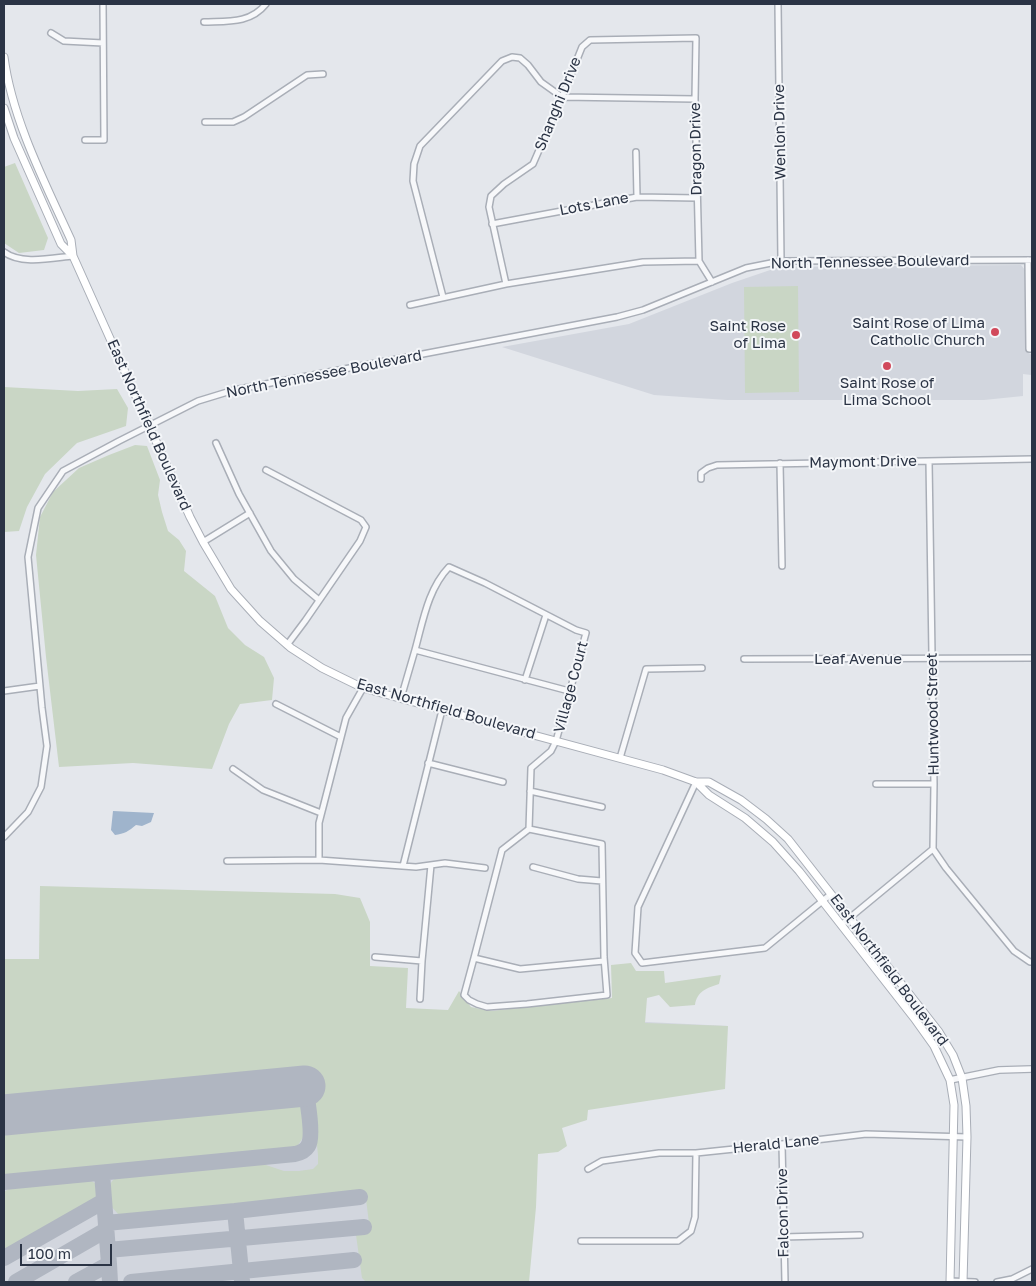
<!DOCTYPE html>
<style>
body{margin:0}
#map{position:relative;width:1036px;height:1286px;overflow:hidden;background:#e4e7ec;font-family:"Golos Text",sans-serif}
canvas{display:block}
.frame{position:absolute;inset:0;border:5px solid #2b3445;pointer-events:none}
.scale{position:absolute;left:20px;top:1244px;width:92px;height:22px;box-sizing:border-box;border:2px solid #2b3445;border-top:0;padding-left:6px;font-size:15px;line-height:18px;white-space:nowrap;color:#2b3445;-webkit-text-stroke:4px #f4f6f9;paint-order:stroke}
</style>
<div id="map">
<canvas width="1036" height="1286"></canvas>
<div class="frame"></div>
<div class="scale">100 m</div>
</div>
<script>
const context = document.querySelector('canvas').getContext('2d');
context.lineJoin = 'round';
function paint(path, color) {
  context.fillStyle = color;
  context.fill(path, 'evenodd');
}
function strokePath(path, color, width, dash) {
  context.strokeStyle = color;
  context.lineWidth = width;
  context.lineCap = dash ? 'butt' : 'round';
  context.setLineDash(dash || []);
  context.stroke(path);
}
function write(font, color, halo, rows, align = 'center') {
  context.font = font + ' "Golos Text",sans-serif';
  context.lineWidth = 4;
  context.setLineDash([]);
  context.textBaseline = 'middle';
  context.strokeStyle = halo;
  context.fillStyle = color;
  for (const [text, x, y, turn = 0] of rows) {
    context.save();
    context.translate(x, y);
    context.rotate((+turn || 0) * Math.PI / 180);
    context.textAlign = isNaN(turn) ? turn : align;
    if (halo) context.strokeText(text, 0, 0);
    context.fillText(text, 0, 0);
    context.restore();
  }
}
paint(new Path2D(`
 M 1021,265 L 1025,270 L 1027,352 L 1032,355 L 1031,375 L 1023,374 L 1023,396 L 984,400 L 727,400 L 654,395 L 502,347 L 629,324 L 732,283 L 779,267 Z
 M 364,1008 L 728,1026 L 533,1112 L 522,1282 L 4,1282 L 4,1021 Z`), '#d2d6de');
paint(new Path2D(`
 M 15,163 L 48,238 L 44,250 L 19,253 L 4,243 L 4,167 Z
 M 798,286 L 799,392 L 745,393 L 744,287 Z
 M 4,387 L 78,391 L 117,389 L 128,408 L 126,426 L 77,443 L 45,474 L 27,507 L 19,531 L 4,532 Z
 M 135,445 L 147,446 L 160,480 L 158,495 L 162,512 L 168,531 L 179,540 L 186,551 L 184,571 L 215,596 L 228,628 L 245,645 L 264,657 L 274,678 L 272,700 L 240,704 L 229,724 L 212,769 L 133,763 L 59,767 L 46,657 L 36,555 L 40,517 L 53,492 L 79,468 L 109,455 Z
 M 40,886 L 335,894 L 360,898 L 370,922 L 370,966 L 408,968 L 406,1008 L 448,1010 L 459,991 L 471,1007 L 491,1011 L 612,998 L 611,965 L 631,963 L 636,971 L 664,971 L 665,983 L 721,975 L 719,984 C 707,988 697,991 695,1005 L 670,1007 L 659,995 L 647,998 L 645,1023 L 728,1026 L 725,1089 L 588,1110 L 587,1120 L 562,1128 L 567,1146 L 558,1152 L 538,1154 L 536,1207 L 529,1282 L 366,1282 L 362,1278 L 356,1235 L 358,1232 L 370,1231 L 365,1191 L 120,1216 L 109,1204 C 109,1190 106,1180 123,1175 L 260,1163 L 284,1171 L 299,1171 L 313,1169 L 318,1164 L 318,1155 L 309,1069 L 4,1100 L 4,959 L 39,959 Z
 M 293,1100 L 302,1108 L 306,1133 L 296,1148 L 236,1155 L 4,1177 L 4,1128 Z
 M 87,1179 L 95,1183 L 99,1188 L 97,1196 L 93,1202 L 4,1251 L 4,1192 L 10,1188 L 17,1186 Z`), '#c9d6c5');
paint(new Path2D(`
 M 113,811 L 154,813 L 151,822 L 142,826 L 136,825 C 129,831 124,834 115,835 L 111,830 Z`), '#9fb4cc');
strokePath(new Path2D(`
 M 4,1182 L 295,1154 C 300,1153 305,1151 308,1146 C 314,1137 307,1098 305,1086
 M 235,1211 L 242,1281
 M 106,1223 L 235,1211 L 360,1197
 M 108,1250 L 364,1227
 M 4,1258 L 104,1201
 M 109,1264 L 110,1282
 M 16,1282 L 106,1230
 M 76,1282 L 109,1264 L 102,1173
 M 131,1282 L 354,1260`), '#b0b6c1', 16);
strokePath(new Path2D(`
 M 4,1115 L 305,1086`), '#b0b6c1', 41);
const minor = new Path2D(`
 M 778,4 L 781,261
 M 204,22 C 227,21 250,24 266,4
 M 51,33 L 64,41 L 103,43
 M 205,122 L 233,122 L 244,117 L 307,75 L 323,74
 M 85,140 L 104,140 L 103,4
 M 636,152 L 637,197
 M 492,224 L 637,197 L 697,198
 M 4,252 C 21,265 52,258 73,256
 M 1028,260 L 1029,349 L 1032,349
 M 506,284 L 489,207 L 491,196 L 504,184 L 533,164 L 562,97 L 582,47 L 590,40 L 696,38 L 695,99 L 699,261
 M 443,297 L 413,181 L 414,164 L 420,146 L 502,61 L 512,57 L 520,58 L 528,65 L 541,82 L 562,97 L 695,99
 M 410,305 L 506,284 L 643,262 L 699,261 L 712,282
 M 216,443 L 239,494 L 271,551 L 294,579 L 319,600
 M 780,463 L 782,566
 M 266,470 L 361,520 L 366,527 L 360,541 L 305,621 L 287,645
 M 701,479 L 701,473 L 708,468 L 717,465 L 1032,459
 M 203,542 L 250,513
 M 415,650 C 423,621 428,589 449,567 L 485,583 L 576,630 L 586,633 L 556,741 L 551,751 L 531,768 L 529,829 L 502,850 L 474,958 L 464,995 L 469,1000 L 477,1004 L 487,1007 L 527,1004 L 607,995 L 604,957 L 602,844 L 529,829
 M 744,659 L 1032,658
 M 525,680 L 546,615
 M 4,691 L 40,686
 M 401,698 L 415,650 L 569,691
 M 276,704 L 341,737
 M 620,758 L 646,669 L 702,668
 M 428,763 L 503,782
 M 233,769 L 263,790 L 321,813
 M 696,782 L 638,907 L 635,953 L 642,963 L 765,948 L 831,894
 M 876,784 L 934,784
 M 530,791 L 602,807
 M 4,837 L 28,812 L 41,787 L 47,746 L 42,708 L 28,557 L 38,508 L 63,471 L 119,441 L 198,401 L 234,390 L 617,317 L 643,310 L 746,268 L 781,261 L 1032,260
 M 933,849 L 946,868 L 1014,951 L 1030,962 L 1032,962
 M 319,860 L 319,823 L 346,718 L 363,688
 M 227,861 L 319,860 L 416,867 L 445,863 L 485,868
 M 403,866 L 442,710
 M 533,867 L 578,879 L 602,881
 M 841,925 L 933,849 L 934,784 L 929,461
 M 375,957 L 422,961 L 431,865
 M 474,958 L 520,969 L 604,961
 M 420,999 L 422,961
 M 782,1144 L 785,1282
 M 588,1169 L 602,1161 L 659,1153 L 696,1153 L 782,1144 L 866,1134 L 967,1137
 M 783,1237 L 860,1235
 M 581,1241 L 678,1241 L 691,1231 L 695,1217 L 696,1153
 M 950,1281 L 975,1282
 M 997,1282 L 1012,1279 L 1032,1269`);
const tertiary = new Path2D(`
 M 950,1080 L 999,1070 L 1032,1069`);
const secondary = new Path2D(`
 M 4,57 C 12,119 45,183 71,240 L 73,256 L 190,517 L 203,542 L 231,589 L 260,621 L 291,648 L 322,668 L 363,688 L 526,733 L 663,770 L 696,782 L 709,782 L 741,800 L 766,819 L 788,839 L 939,1032 L 953,1055 L 962,1078 L 966,1106 L 967,1137 L 963,1282
 M 4,108 L 14,138 L 61,244 L 73,256
 M 696,782 L 709,795 L 745,818 L 773,842 L 799,871 L 914,1018 L 934,1046 L 950,1080 L 954,1105 L 950,1282`);
strokePath(minor, '#a9aeb7', 8);
strokePath(tertiary, '#a9aeb7', 8);
strokePath(secondary, '#a9aeb7', 9);
strokePath(minor, '#f7f8fa', 5);
strokePath(tertiary, '#f7f8fa', 5.5);
strokePath(secondary, '#fff', 7);
for (const [x, y, r, color] of [
 [995,332,5,"#d1495b"],
 [796,335,5,"#d1495b"],
 [887,366,5,"#d1495b"]
]) {
  const dot = new Path2D();
  dot.arc(x, y, r, 0, 2 * Math.PI);
  context.fillStyle = color;
  context.fill(dot);
  strokePath(dot, '#f4f6f9', 2);
}
write('15px', '#2b3445', '#f4f6f9', [
 ["Shanghi Drive",558,104,-68],
 ["Wenlon Drive",780,132,-91],
 ["Dragon Drive",696,149,-91],
 ["Lots Lane",594,204,-11],
 ["North Tennessee Boulevard",870,262,-1],
 ["North Tennessee Boulevard",324,374,-11],
 ["East Northfield Boulevard",149,425,66],
 ["Maymont Drive",863,462,-1],
 ["Leaf Avenue",858,659],
 ["Village Court",571,687,-75],
 ["East Northfield Boulevard",446,709,16],
 ["Huntwood Street",933,714,-91],
 ["East Northfield Boulevard",889,970,53],
 ["Herald Lane",776,1144,-6],
 ["Falcon Drive",783,1213,-91]
]);
write('15px', '#2b3445', '#f4f6f9', [
 ["Saint Rose of Lima",985,323],
 ["Catholic Church",985,340],
 ["Saint Rose",786,326],
 ["of Lima",786,343],
 ["Saint Rose of",887,383,"center"],
 ["Lima School",887,400,"center"]
], 'right');
</script>
